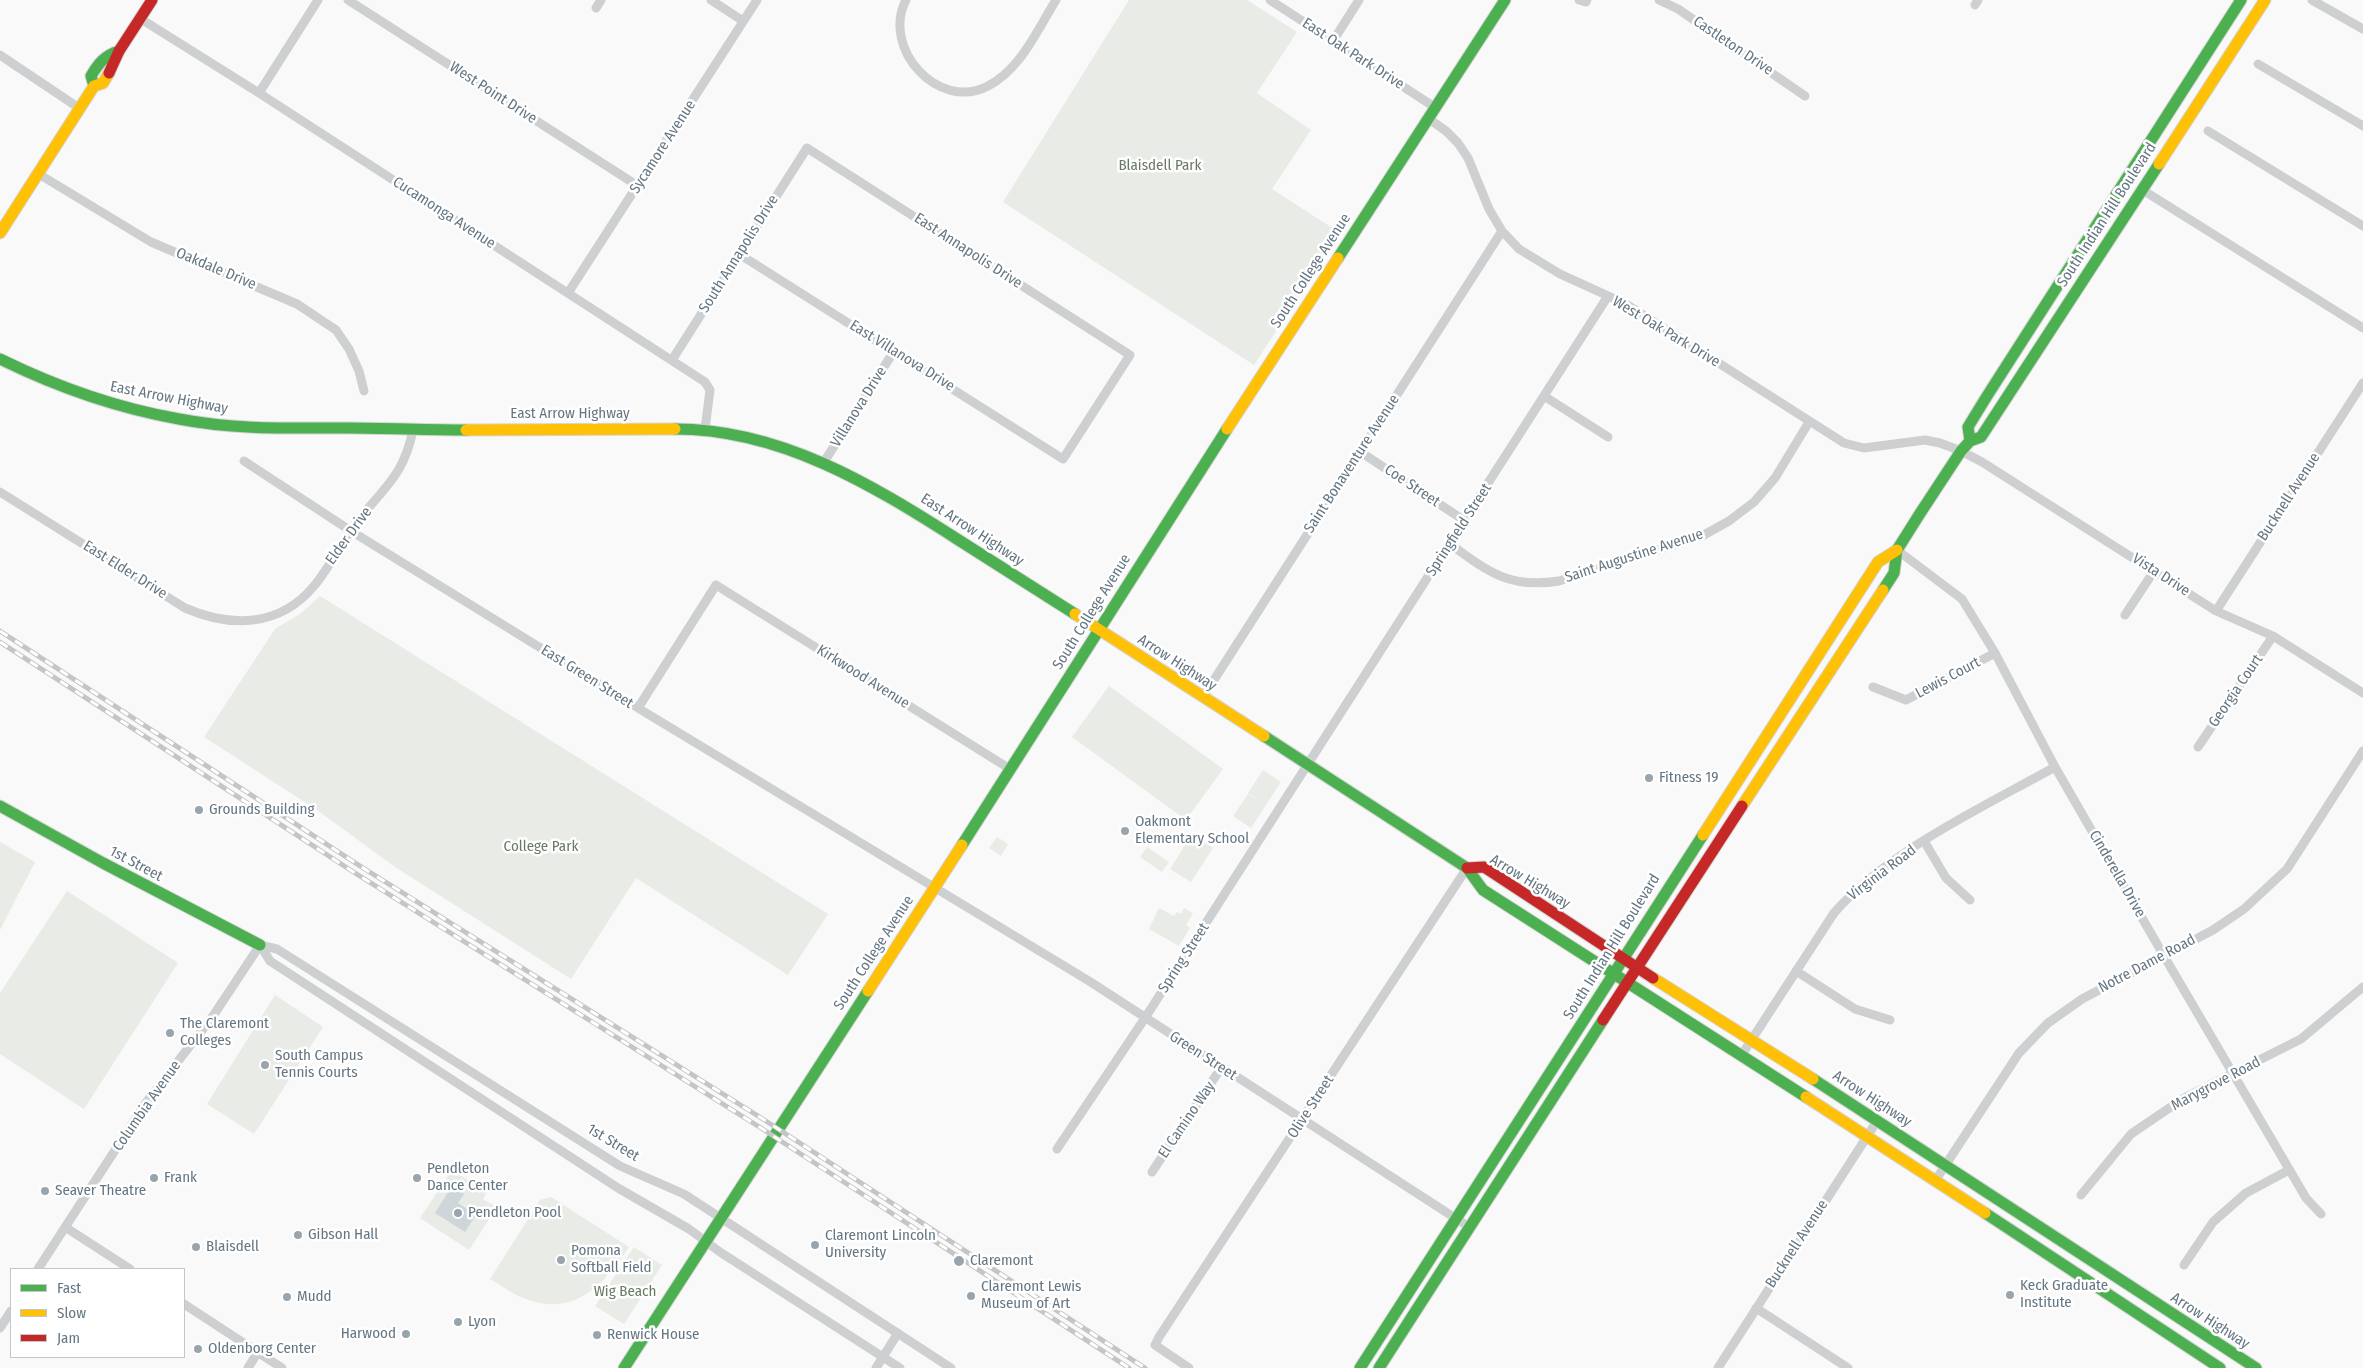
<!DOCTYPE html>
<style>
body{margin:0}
#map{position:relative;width:2363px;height:1368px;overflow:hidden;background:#f9f9f9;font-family:"Fira Sans Condensed",sans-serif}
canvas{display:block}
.legend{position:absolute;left:10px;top:1268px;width:175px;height:90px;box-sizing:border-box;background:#fff;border:1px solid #c1c8cd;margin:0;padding:6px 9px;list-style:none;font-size:15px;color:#657683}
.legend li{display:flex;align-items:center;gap:10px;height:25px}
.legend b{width:25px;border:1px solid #c1c8cd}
</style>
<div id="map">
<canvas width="2363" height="1368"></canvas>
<ul class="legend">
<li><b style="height:6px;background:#4caf50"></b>Fast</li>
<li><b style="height:6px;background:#ffc107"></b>Slow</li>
<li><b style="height:6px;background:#c62828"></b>Jam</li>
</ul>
</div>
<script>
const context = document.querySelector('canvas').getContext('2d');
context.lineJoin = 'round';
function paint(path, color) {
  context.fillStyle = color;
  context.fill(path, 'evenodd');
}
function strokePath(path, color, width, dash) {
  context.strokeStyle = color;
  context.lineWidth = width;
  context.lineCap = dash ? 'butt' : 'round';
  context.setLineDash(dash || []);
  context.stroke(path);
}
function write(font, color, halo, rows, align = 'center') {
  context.font = font + ' "Fira Sans Condensed",sans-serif';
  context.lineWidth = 5;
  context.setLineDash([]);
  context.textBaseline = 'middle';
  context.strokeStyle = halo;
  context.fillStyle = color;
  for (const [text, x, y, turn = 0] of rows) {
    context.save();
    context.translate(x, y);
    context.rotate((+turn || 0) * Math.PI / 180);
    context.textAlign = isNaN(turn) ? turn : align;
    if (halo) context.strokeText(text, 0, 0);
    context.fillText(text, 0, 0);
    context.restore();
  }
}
paint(new Path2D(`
 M 1129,0 L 1247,0 L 1297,32 L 1257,93 L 1311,130 L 1272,189 L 1340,233 L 1254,365 L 1003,202 Z
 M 320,596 L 828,914 L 788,975 L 636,878 L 571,979 L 395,867 L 317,810 L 204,737 L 275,629 L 300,614 Z
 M 1109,686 L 1223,769 L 1186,820 L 1072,737 Z
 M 1263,770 L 1281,782 L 1266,805 L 1248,793 Z
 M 1248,794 L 1266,805 L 1251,828 L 1233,816 Z
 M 1192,834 L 1213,848 L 1191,882 L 1170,869 Z
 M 997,837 L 1008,844 L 1001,856 L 989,848 Z
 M 0,842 L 35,862 L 0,930 Z
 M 1147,847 L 1169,862 L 1162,872 L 1140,857 Z
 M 67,891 L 178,963 L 84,1109 L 0,1054 L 0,993 Z
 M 1159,908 L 1174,916 L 1177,912 L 1181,914 L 1184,908 L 1193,913 L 1186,925 L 1190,928 L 1179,946 L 1149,929 Z
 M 275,995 L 323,1027 L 254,1134 L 207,1104 Z
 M 452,1170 L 487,1192 L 483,1199 L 497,1207 L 469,1250 L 420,1218 Z
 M 551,1197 L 629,1247 C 603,1286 574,1318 523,1298 C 512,1294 501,1285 490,1279 L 540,1200 Z
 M 634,1247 L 662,1265 L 624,1324 L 595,1306 Z`), '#e8ebe6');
paint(new Path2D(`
 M 452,1186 L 464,1194 L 458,1203 L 476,1215 L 465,1232 L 435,1213 Z`), '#ced6d9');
const fast = new Path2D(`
 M 94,86 L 91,76 C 98,64 105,55 119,51
 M 1338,258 L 1505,0
 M 0,359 C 57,387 116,408 179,419 C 235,430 292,428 348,428 C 387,428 426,430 466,430
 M 675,429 C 780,429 871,484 957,539 C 996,564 1035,589 1075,614
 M 1970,441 L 1968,427 L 1987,396 L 2241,0
 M 1883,590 L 1894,573 L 1897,550 L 1919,515 L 1961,451 L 1970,441 L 1981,437 L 2159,164
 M 1264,736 L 1467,868 L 1483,890 L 1806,1097
 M 0,806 L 103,863 L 260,945
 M 962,845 L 1227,429
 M 1813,1079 L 2256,1368
 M 1985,1213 L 2220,1368
 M 624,1368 L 868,991
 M 1360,1368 L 1703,835
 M 1379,1368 L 1603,1020`);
const slow = new Path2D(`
 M 2159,164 L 2265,0
 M 0,233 L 94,86 L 103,83 L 109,73
 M 1227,429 L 1338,258
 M 466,430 L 675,429
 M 1075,614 L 1264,736
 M 1742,806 L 1883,590
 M 1703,835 L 1878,562 L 1897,550
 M 1653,978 L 1813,1079
 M 868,991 L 962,845
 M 1806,1097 L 1985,1213`);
const jam = new Path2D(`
 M 109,73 L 119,51 L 152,0
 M 1467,868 L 1484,867 L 1653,978
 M 1603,1020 L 1742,806`);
strokePath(fast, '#d5d6d7', 13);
strokePath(slow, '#d5d6d7', 13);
strokePath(jam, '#d5d6d7', 13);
strokePath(new Path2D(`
 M 348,0 L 638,186
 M 711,0 L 743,21
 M 906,0 C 881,48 938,112 988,86 C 1021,69 1037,30 1056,0
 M 1270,0 L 1436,108
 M 1579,0 L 1586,2 L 1587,0
 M 1659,0 L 1678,9 L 1805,96
 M 2312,0 L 2363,29
 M 1975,5 L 1978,0
 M 596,8 L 601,0
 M 141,19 L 259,93 L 705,382 L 710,390 L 705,429
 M 1333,41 L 1359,0
 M 0,55 L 79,108
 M 2258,64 L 2363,126
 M 259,93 L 318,0
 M 1429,119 L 1446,131 L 1458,143 L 1468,158 L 1489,209 L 1502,231 L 1519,249 L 1560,274 L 1626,304 L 1844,443 L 1864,448 L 1925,440 L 1940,443 L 1961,451 L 1982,462 L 2216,611 L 2273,636 L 2363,693
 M 2208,131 L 2363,226
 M 37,173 L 151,242 L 297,304 L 336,330 L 349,349 L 359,371 L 364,391
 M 2141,189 L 2363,328
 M 568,293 L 757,0
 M 672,360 L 807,148 L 1130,355 L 1063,459 L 739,254
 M 1544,396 L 1608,437
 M 1359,451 L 1465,521
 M 244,461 L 351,531 L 638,708 L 1089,981 L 1469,1227
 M 824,462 L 894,351
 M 0,492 L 185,608 C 231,628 280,627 314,586 C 331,565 343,540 359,519 C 386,486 404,474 413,430
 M 1450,544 C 1488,572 1510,589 1559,581 L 1702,536 L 1729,521 L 1754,502 L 1775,478 L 1809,422
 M 1897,550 L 1962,599 L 1995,653 L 2055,767 L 2164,956 L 2306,1198 L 2321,1214
 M 2216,611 L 2363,383
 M 2125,615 L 2154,571
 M 1873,687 L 1906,700 L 1995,653
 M 1203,697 L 1502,231
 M 638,708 L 716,585 L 1010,769
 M 2198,747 L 2273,636
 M 1924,841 L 1946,878 L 1970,900
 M 260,945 L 277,949 L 620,1166 L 684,1194 L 951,1368
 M 260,945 L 270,961 L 618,1188 L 689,1229 L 720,1252 L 900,1368
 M 1796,971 L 1855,1009 L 1890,1020
 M 1741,1056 L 1834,913 C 1888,851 1983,807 2055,767
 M 1057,1149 L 1145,1018 L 1608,296
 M 1152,1172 L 1221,1068
 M 1935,1181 L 2019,1053 L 2048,1023 L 2082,999 L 2213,930 L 2244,909 L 2287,869 L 2363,751
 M 2081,1195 L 2131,1134 L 2184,1098 L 2301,1039 L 2363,987
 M 65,1227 L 130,1269
 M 2184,1265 L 2213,1222 L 2246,1193 L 2289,1170
 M 38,1269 L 145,1104 L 213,1016 L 260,945
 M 184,1304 L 282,1368
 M 1756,1308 L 1848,1368
 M 0,1328 L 11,1311
 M 248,1368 L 258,1352
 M 876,1368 L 898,1333
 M 1189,1368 L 1155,1345 L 1159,1337 L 1467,868
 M 1718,1368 L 1877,1121`), '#cecfd0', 9);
strokePath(fast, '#4caf50', 11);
strokePath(slow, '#ffc107', 11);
strokePath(jam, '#c62828', 11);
const rail = new Path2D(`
 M 0,631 L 360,866 L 766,1121 L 1145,1368
 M 0,642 L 355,873 L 761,1128 L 1129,1368`);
strokePath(rail, '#c3c5c6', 5);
strokePath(rail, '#fff', 3, [9]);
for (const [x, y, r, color] of [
 [1649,778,5,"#99a4ac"],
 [199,810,5,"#99a4ac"],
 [1125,831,5,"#99a4ac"],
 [170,1033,5,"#99a4ac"],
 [265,1065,5,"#99a4ac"],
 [154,1178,5,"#99a4ac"],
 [417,1178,5,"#99a4ac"],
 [45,1191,5,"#99a4ac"],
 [458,1213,5,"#99a4ac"],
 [298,1235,5,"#99a4ac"],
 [815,1245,5,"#99a4ac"],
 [196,1247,5,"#99a4ac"],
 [561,1260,5,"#99a4ac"],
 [959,1261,6,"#99a4ac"],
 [2010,1295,5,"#99a4ac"],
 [971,1296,5,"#99a4ac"],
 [287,1297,5,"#99a4ac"],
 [458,1322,5,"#99a4ac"],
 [406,1334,5,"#99a4ac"],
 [597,1335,5,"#99a4ac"],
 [198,1349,5,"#99a4ac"]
]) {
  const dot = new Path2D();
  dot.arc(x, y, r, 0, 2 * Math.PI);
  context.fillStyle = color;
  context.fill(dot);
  strokePath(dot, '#fff', 2);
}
write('15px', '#657683', '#fff', [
 ["Castleton Drive",1733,46,34],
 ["East Oak Park Drive",1353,54,33],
 ["West Point Drive",493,93,33],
 ["Sycamore Avenue",663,147,-57],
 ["Cucamonga Avenue",444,213,33],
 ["South Indian Hill Boulevard",2107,215,-57],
 ["East Annapolis Drive",968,251,33],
 ["South Annapolis Drive",739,254,-58],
 ["Oakdale Drive",216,269,23],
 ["South College Avenue",1311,271,-57],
 ["West Oak Park Drive",1666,332,31],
 ["East Villanova Drive",902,356,32],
 ["East Arrow Highway",169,398,11],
 ["Villanova Drive",859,407,-58],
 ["East Arrow Highway",570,414],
 ["Saint Bonaventure Avenue",1352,464,-57],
 ["Coe Street",1412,486,34],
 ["Bucknell Avenue",2289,497,-57],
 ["East Arrow Highway",972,530,33],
 ["Springfield Street",1459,530,-57],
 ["Elder Drive",349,536,-54],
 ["Saint Augustine Avenue",1634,556,-18],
 ["East Elder Drive",125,570,32],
 ["Vista Drive",2161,575,33],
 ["South College Avenue",1092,612,-58],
 ["Arrow Highway",1177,663,33],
 ["East Green Street",587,677,32],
 ["Kirkwood Avenue",863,677,32],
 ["Lewis Court",1948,678,-28],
 ["Georgia Court",2236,691,-56],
 ["1st Street",136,864,28],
 ["Virginia Road",1882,873,-37],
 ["Cinderella Drive",2117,874,60],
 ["Arrow Highway",1530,882,31],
 ["South Indian Hill Boulevard",1612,947,-58],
 ["South College Avenue",874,953,-57],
 ["Spring Street",1184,958,-57],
 ["Notre Dame Road",2147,964,-28],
 ["Green Street",1203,1056,33],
 ["Marygrove Road",2216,1084,-28],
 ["Arrow Highway",1872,1099,33],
 ["Columbia Avenue",147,1106,-55],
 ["Olive Street",1311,1107,-57],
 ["El Camino Way",1187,1120,-56],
 ["1st Street",613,1143,31],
 ["Bucknell Avenue",1797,1244,-57],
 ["Arrow Highway",2210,1321,33]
]);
write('15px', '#687a64', '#fff', [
 ["Blaisdell Park",1160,166],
 ["College Park",541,847],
 ["Wig Beach",625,1292]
]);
write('15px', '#657683', '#fff', [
 ["Fitness 19",1659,778],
 ["Grounds Building",209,810],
 ["Oakmont",1135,822],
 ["Elementary School",1135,839],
 ["The Claremont",180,1024],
 ["Colleges",180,1041],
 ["South Campus",275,1056],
 ["Tennis Courts",275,1073],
 ["Pendleton",427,1169],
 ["Dance Center",427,1186],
 ["Frank",164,1178],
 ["Seaver Theatre",55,1191],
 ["Pendleton Pool",468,1213],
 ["Gibson Hall",308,1235],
 ["Claremont Lincoln",825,1236],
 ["University",825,1253],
 ["Blaisdell",206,1247],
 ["Pomona",571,1251],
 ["Softball Field",571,1268],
 ["Claremont",970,1261],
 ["Keck Graduate",2020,1286],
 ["Institute",2020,1303],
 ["Claremont Lewis",981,1287],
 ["Museum of Art",981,1304],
 ["Mudd",297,1297],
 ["Lyon",468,1322],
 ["Harwood",396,1334,"right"],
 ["Renwick House",607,1335],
 ["Oldenborg Center",208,1349]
], 'left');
</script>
